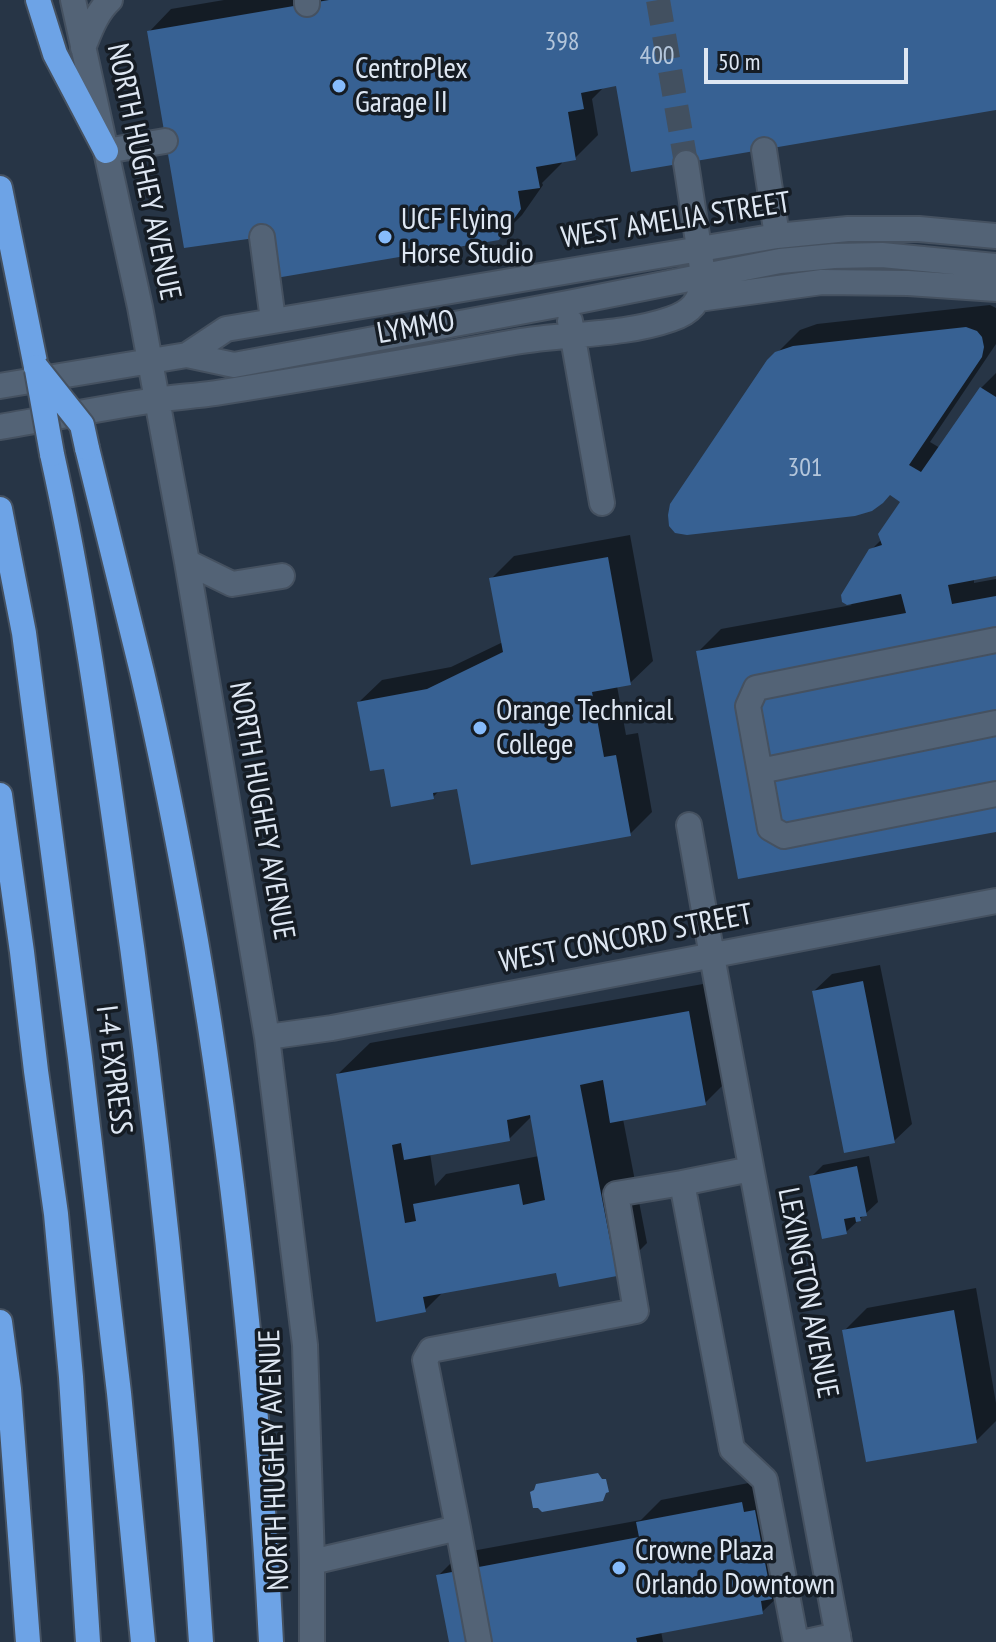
<!DOCTYPE html>
<style>
body{margin:0}
#map{position:relative;width:996px;height:1642px;overflow:hidden;background:#273546;font-family:"PT Sans Narrow",sans-serif}
canvas{display:block}
.scale{position:absolute;left:704px;top:48px;width:204px;height:36px;box-sizing:border-box;border:4px solid #dee7f3;border-top:0;padding-left:10px;font-size:24px;line-height:28px;white-space:nowrap;color:#dee7f3;-webkit-text-stroke:6px #151c24;paint-order:stroke}
</style>
<div id="map">
<canvas width="996" height="1642"></canvas>
<div class="scale">50 m</div>
</div>
<script>
const context = document.querySelector('canvas').getContext('2d');
context.lineJoin = 'round';
function paint(path, color) {
  context.fillStyle = color;
  context.fill(path, 'evenodd');
}
function strokePath(path, color, width, dash) {
  context.strokeStyle = color;
  context.lineWidth = width;
  context.lineCap = dash ? 'butt' : 'round';
  context.setLineDash(dash || []);
  context.stroke(path);
}
function write(font, color, halo, rows, align = 'center') {
  context.font = font + ' "PT Sans Narrow",sans-serif';
  context.lineWidth = 7;
  context.setLineDash([]);
  context.textBaseline = 'middle';
  context.strokeStyle = halo;
  context.fillStyle = color;
  for (const [text, x, y, turn = 0] of rows) {
    context.save();
    context.translate(x, y);
    context.rotate((+turn || 0) * Math.PI / 180);
    context.textAlign = isNaN(turn) ? turn : align;
    if (halo) context.strokeText(text, 0, 0);
    context.fillText(text, 0, 0);
    context.restore();
  }
}
paint(new Path2D(`
 M 598,1473 L 602,1479 L 606,1479 L 609,1492 L 606,1493 L 603,1501 L 542,1512 L 538,1508 L 533,1508 L 530,1492 L 534,1490 L 536,1484 Z`), '#4d78ac');
paint(new Path2D(`
 M 224,0 L 996,0 L 996,108 L 618,84 L 604,87 L 592,99 L 598,135 L 575,158 L 561,160 L 562,163 L 542,183 L 543,185 L 522,215 L 499,238 L 149,32 L 171,9 Z
 M 990,305 L 996,308 L 996,344 L 930,442 L 940,448 L 981,388 L 996,373 L 996,574 L 974,578 L 974,583 L 996,579 L 996,830 L 698,652 L 721,629 L 852,605 L 844,601 L 871,550 L 882,539 L 903,501 L 890,493 L 769,361 L 800,330 L 817,324 Z
 M 630,535 L 653,661 L 630,683 L 617,686 L 626,735 L 638,733 L 652,812 L 630,834 L 459,786 L 441,789 L 433,797 L 385,767 L 359,702 L 382,680 L 451,667 L 503,642 L 491,579 L 514,556 Z
 M 880,965 L 912,1124 L 894,1141 L 814,991 L 832,974 Z
 M 720,981 L 736,1072 L 705,1103 L 623,1119 L 647,1243 L 616,1274 L 558,1271 L 444,1291 L 425,1310 L 338,1074 L 370,1043 ZM 532,1116 L 539,1156 L 446,1174 L 435,1186 L 430,1153 L 509,1139 Z
 M 869,1156 L 878,1202 L 846,1232 L 811,1177 L 823,1165 Z
 M 976,1288 L 996,1403 L 996,1421 L 976,1441 L 844,1331 L 867,1308 Z
 M 764,1480 L 785,1590 L 762,1612 L 661,1631 L 663,1642 L 451,1642 L 438,1576 L 461,1553 L 641,1520 L 661,1500 Z`), '#0007');
paint(new Path2D(`
 M 329,0 L 996,0 L 996,110 L 631,172 L 616,86 L 581,93 L 584,109 L 568,112 L 576,160 L 536,167 L 540,188 L 518,191 L 521,209 L 499,240 L 276,278 L 262,237 L 184,248 L 147,31 Z
 M 966,327 L 977,331 L 982,337 L 984,347 L 982,357 L 909,465 L 921,472 L 980,387 L 996,397 L 996,576 L 948,585 L 952,604 L 996,596 L 996,832 L 738,879 L 696,651 L 906,613 L 901,594 L 847,605 L 842,602 L 841,595 L 869,549 L 882,545 L 878,534 L 900,502 L 890,495 L 883,503 L 872,511 L 855,516 L 687,535 L 675,533 L 669,526 L 668,515 L 670,504 L 767,360 L 775,352 L 793,346 Z
 M 608,557 L 631,685 L 592,692 L 604,757 L 616,755 L 631,836 L 471,865 L 457,789 L 433,793 L 434,799 L 391,807 L 384,769 L 370,771 L 357,702 L 427,689 L 503,652 L 489,578 Z
 M 863,981 L 895,1143 L 844,1153 L 812,991 Z
 M 689,1011 L 706,1105 L 610,1123 L 603,1080 L 580,1085 L 617,1276 L 559,1287 L 556,1273 L 423,1297 L 426,1312 L 376,1322 L 336,1074 ZM 530,1115 L 545,1200 L 523,1205 L 519,1184 L 413,1204 L 416,1221 L 405,1223 L 392,1145 L 401,1143 L 404,1160 L 510,1141 L 507,1120 Z
 M 857,1166 L 867,1216 L 860,1217 L 861,1221 L 856,1222 L 855,1217 L 844,1219 L 847,1234 L 822,1239 L 809,1176 Z
 M 954,1310 L 977,1443 L 866,1462 L 842,1330 Z
 M 742,1502 L 744,1512 L 755,1510 L 772,1599 L 761,1601 L 763,1614 L 636,1638 L 637,1642 L 449,1642 L 436,1575 L 639,1537 L 636,1522 Z`), '#376193');
strokePath(new Path2D(`
 M 658,0 L 686,163`), '#425060', 24, [24, 12]);
const minor = new Path2D(`
 M 73,0 L 140,307 L 160,416 L 187,562 L 267,1037 L 305,1345 L 312,1562 L 312,1642
 M 307,0 L 307,4
 M 83,48 C 90,31 96,13 110,0
 M 764,150 L 777,236
 M 106,151 L 165,141
 M 262,237 L 273,320
 M 699,299 L 822,282 L 908,283 L 996,289
 M 570,321 L 602,503
 M 187,355 L 226,329 L 777,236 L 848,229 L 919,229 L 996,236
 M 0,386 L 187,355 L 234,365 L 568,303 L 780,261 L 834,256 L 882,255 L 996,266
 M 0,427 C 52,418 104,408 155,400 C 175,397 196,396 216,393 C 316,377 415,360 515,342 C 565,333 623,336 671,319 C 692,312 699,302 704,281 L 686,163
 M 187,562 L 232,584 L 282,576
 M 996,640 L 756,688 L 748,706 L 770,828 L 784,836 L 996,794
 M 760,771 L 996,723
 M 689,825 L 712,956 L 839,1642
 M 267,1037 L 332,1028 L 996,901
 M 682,1183 L 751,1169
 M 458,1528 L 479,1642
 M 312,1562 L 458,1528 L 425,1360 L 431,1350 L 636,1311 L 616,1194 L 682,1183 L 732,1449 L 765,1480 L 796,1642
 M 806,1642 L 838,1635`);
const highway = new Path2D(`
 M 38,0 L 55,54 L 106,151
 M 0,188 L 36,367
 M 87,448 C 105,523 124,597 142,672 C 163,761 180,851 196,941 C 236,1173 259,1407 271,1642
 M 52,454 C 81,585 100,720 119,854 C 157,1115 184,1378 201,1642
 M 0,509 L 24,633 L 80,1058 L 119,1393 L 143,1642
 M 0,795 L 22,952 L 36,1071 L 56,1214 L 71,1377 L 88,1642
 M 0,1322 L 9,1389 L 28,1642`);
strokePath(minor, '#455160', 28);
strokePath(highway, '#455160', 28);
strokePath(minor, '#536376', 24);
strokePath(highway, '#6da3e6', 24);
const highwayBridge = new Path2D(`
 M 36,367 L 82,425 L 87,448
 M 37,370 L 52,454`);
strokePath(highwayBridge, '#455160', 28, []);
strokePath(highwayBridge, '#6da3e6', 24);
for (const [x, y, r, color] of [
 [339,86,8,"#86bbfb"],
 [385,237,8,"#86bbfb"],
 [480,728,8,"#86bbfb"],
 [619,1568,8,"#86bbfb"]
]) {
  const dot = new Path2D();
  dot.arc(x, y, r, 0, 2 * Math.PI);
  context.fillStyle = color;
  context.fill(dot);
  strokePath(dot, '#151c24', 3);
}
write('26px', '#b4c6db', null, [
 ["398",562,43],
 ["400",657,57],
 ["301",805,469]
]);
write('30px', '#dee7f3', '#151c24', [
 ["CentroPlex",355,69],
 ["Garage II",355,103],
 ["UCF Flying",401,220],
 ["Horse Studio",401,254],
 ["Orange Technical",496,711],
 ["College",496,745],
 ["Crowne Plaza",635,1551],
 ["Orlando Downtown",635,1585]
], 'left');
write('30px', '#dee7f3', '#151c24', [
 ["NORTH HUGHEY AVENUE",143,172,78],
 ["WEST AMELIA STREET",676,221,-9],
 ["LYMMO",416,328,-10],
 ["NORTH HUGHEY AVENUE",261,811,80],
 ["WEST CONCORD STREET",626,939,-11],
 ["I-4 EXPRESS",113,1070,83],
 ["LEXINGTON AVENUE",807,1293,79],
 ["NORTH HUGHEY AVENUE",275,1460,-92]
]);
</script>
